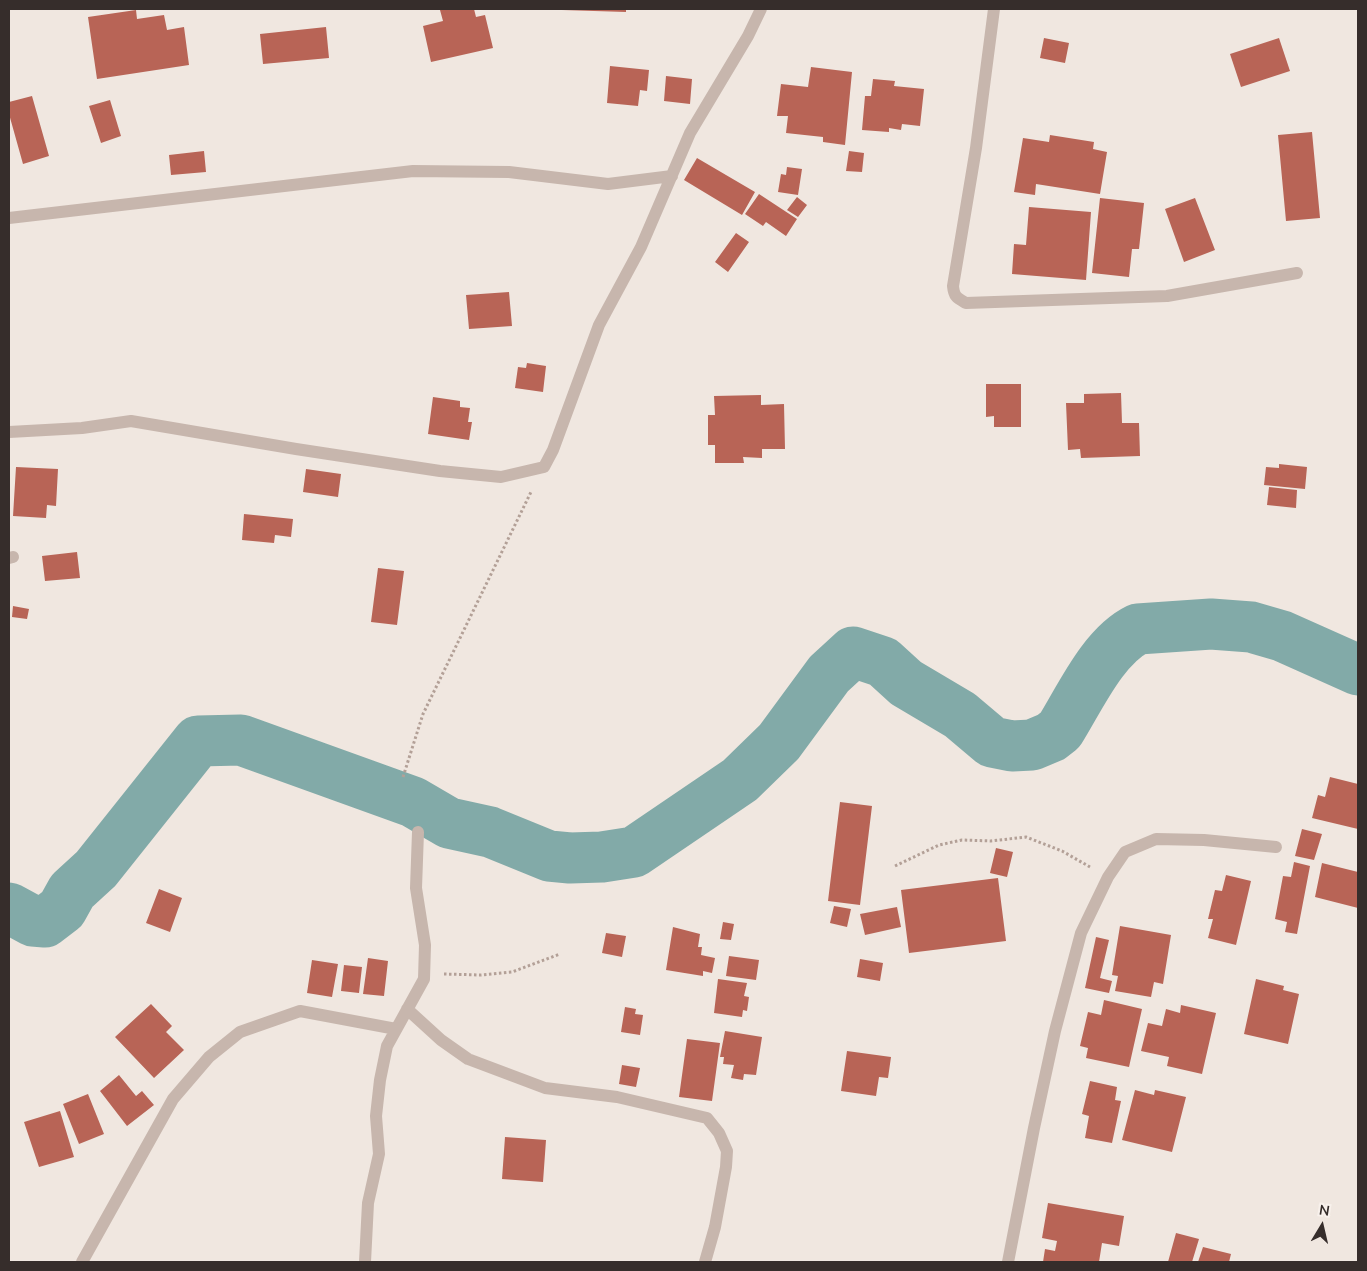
<!DOCTYPE html>
<style>
body{margin:0}
#map{position:relative;width:1367px;height:1271px;overflow:hidden;background:#f0e7e0;font-family:"Nunito Sans",sans-serif}
canvas{display:block}
.frame{position:absolute;inset:0;border:10px solid #362d2b;pointer-events:none}
.north{position:absolute;left:1297px;top:1201px;width:50px;height:50px;-webkit-text-stroke:4px #f8f1ec;paint-order:stroke;rotate:9deg;font-size:14px;font-weight:700;line-height:20px;text-align:center;color:#362d2b}
.north::after{content:'';display:block;margin:auto;width:18px;height:22px;background:#362d2b;clip-path:polygon(50% 0,100% 100%,50% 72%,0 100%)}
</style>
<div id="map">
<canvas width="1367" height="1271"></canvas>
<div class="frame"></div>
<div class="north">N</div>
</div>
<script>
const context = document.querySelector('canvas').getContext('2d');
context.lineJoin = 'round';
function strokePath(path, color, width, dash) {
  context.strokeStyle = color;
  context.lineWidth = width;
  context.lineCap = dash ? 'butt' : 'round';
  context.setLineDash(dash || []);
  context.stroke(path);
}
function paint(path, color) {
  context.fillStyle = color;
  context.fill(path, 'evenodd');
}
strokePath(new Path2D(`
 M 9,908 L 33,921 L 45,922 L 62,909 L 72,891 L 96,869 L 198,741 L 241,740 L 413,802 L 449,823 L 490,832 L 549,856 L 570,858 L 602,857 L 634,852 L 740,780 L 779,742 L 829,674 L 853,652 L 883,662 L 906,683 L 960,715 L 992,742 L 1012,746 L 1032,745 L 1051,737 L 1060,730 C 1080,698 1103,646 1138,629 L 1211,624 L 1251,627 L 1282,636 L 1358,670`), '#82aaa8', 51);
paint(new Path2D(`
 M 445,9 L 474,9 L 476,17 L 485,15 L 493,48 L 431,62 L 423,26 L 443,21 L 440,10 Z
 M 562,9 L 626,9 L 626,12 L 562,10 Z
 M 136,10 L 137,19 L 164,15 L 167,30 L 184,27 L 189,65 L 97,79 L 88,17 Z
 M 326,27 L 329,58 L 263,64 L 260,34 Z
 M 1044,38 L 1069,43 L 1065,63 L 1040,58 Z
 M 1279,38 L 1290,71 L 1241,87 L 1230,54 Z
 M 610,66 L 649,70 L 647,91 L 640,90 L 638,106 L 607,103 Z
 M 811,67 L 852,72 L 845,145 L 823,142 L 823,137 L 786,133 L 788,116 L 777,116 L 781,84 L 808,87 Z
 M 666,76 L 692,79 L 690,104 L 664,101 Z
 M 873,79 L 895,81 L 894,86 L 924,89 L 920,126 L 902,124 L 901,130 L 889,128 L 889,132 L 862,130 L 865,96 L 871,96 Z
 M 32,96 L 49,156 L 23,164 L 9,114 L 9,102 Z
 M 110,100 L 121,136 L 101,143 L 89,106 Z
 M 1312,132 L 1320,218 L 1286,221 L 1278,135 Z
 M 1050,135 L 1094,142 L 1093,149 L 1107,152 L 1100,194 L 1036,184 L 1035,195 L 1014,192 L 1023,138 L 1049,142 Z
 M 204,151 L 206,172 L 171,175 L 169,155 Z
 M 849,151 L 864,153 L 862,172 L 846,171 Z
 M 697,158 L 755,192 L 742,215 L 684,180 Z
 M 787,167 L 802,169 L 798,195 L 778,192 L 781,174 L 786,175 Z
 M 759,194 L 797,219 L 786,236 L 766,222 L 763,226 L 745,214 Z
 M 797,197 L 807,205 L 798,217 L 787,210 Z
 M 1100,198 L 1144,203 L 1139,249 L 1132,249 L 1129,277 L 1092,273 Z
 M 1195,198 L 1215,250 L 1184,262 L 1165,209 Z
 M 1029,207 L 1091,212 L 1086,280 L 1012,274 L 1014,244 L 1026,245 Z
 M 736,233 L 749,242 L 728,272 L 715,262 Z
 M 509,292 L 512,326 L 469,329 L 466,295 Z
 M 527,363 L 546,366 L 543,392 L 515,388 L 518,367 L 526,368 Z
 M 986,384 L 1021,384 L 1021,427 L 994,427 L 994,416 L 986,417 Z
 M 1121,393 L 1122,423 L 1139,423 L 1140,456 L 1081,458 L 1080,449 L 1068,450 L 1066,403 L 1084,403 L 1084,394 Z
 M 761,395 L 761,405 L 784,404 L 785,449 L 762,449 L 762,458 L 743,457 L 744,463 L 715,463 L 715,445 L 708,445 L 708,415 L 715,415 L 714,396 Z
 M 433,397 L 460,401 L 460,407 L 470,408 L 468,422 L 472,422 L 469,440 L 428,434 Z
 M 1279,464 L 1307,467 L 1305,489 L 1264,485 L 1266,467 L 1279,468 Z
 M 16,467 L 58,469 L 56,506 L 47,505 L 46,518 L 13,516 Z
 M 306,469 L 341,474 L 338,497 L 303,492 Z
 M 1269,487 L 1297,490 L 1296,508 L 1267,505 Z
 M 244,514 L 293,519 L 291,537 L 275,535 L 274,543 L 242,540 Z
 M 77,552 L 80,578 L 45,581 L 42,556 Z
 M 378,568 L 404,571 L 397,625 L 371,622 Z
 M 13,606 L 29,609 L 27,619 L 12,617 Z
 M 1330,777 L 1358,784 L 1358,829 L 1312,818 L 1318,795 L 1325,797 Z
 M 840,802 L 872,806 L 860,905 L 828,901 Z
 M 1302,829 L 1322,834 L 1314,860 L 1295,856 Z
 M 996,848 L 1013,852 L 1007,877 L 990,873 Z
 M 1294,862 L 1310,866 L 1297,934 L 1285,932 L 1287,922 L 1275,919 L 1283,876 L 1291,877 Z
 M 1322,863 L 1358,872 L 1358,908 L 1315,897 Z
 M 1226,875 L 1251,881 L 1236,945 L 1208,938 L 1213,919 L 1208,919 L 1215,890 L 1222,891 Z
 M 998,878 L 1006,941 L 909,953 L 901,890 Z
 M 159,889 L 182,898 L 170,932 L 146,923 Z
 M 834,906 L 851,909 L 847,927 L 830,923 Z
 M 897,907 L 901,927 L 865,935 L 860,914 Z
 M 723,922 L 734,924 L 731,940 L 720,939 Z
 M 1120,926 L 1171,935 L 1163,984 L 1154,982 L 1151,997 L 1115,991 L 1118,976 L 1112,975 Z
 M 673,927 L 700,934 L 698,947 L 702,947 L 701,955 L 715,958 L 712,973 L 703,971 L 703,976 L 666,970 Z
 M 606,933 L 626,936 L 622,957 L 602,953 Z
 M 1096,937 L 1109,940 L 1100,978 L 1112,981 L 1109,993 L 1085,988 Z
 M 729,956 L 759,960 L 756,980 L 726,976 Z
 M 368,958 L 388,961 L 384,996 L 363,994 Z
 M 860,959 L 883,963 L 880,981 L 857,977 Z
 M 312,960 L 338,964 L 332,997 L 307,993 Z
 M 344,965 L 362,967 L 359,993 L 341,991 Z
 M 718,979 L 747,983 L 744,996 L 749,997 L 747,1011 L 743,1010 L 742,1017 L 714,1013 Z
 M 1256,979 L 1284,986 L 1283,990 L 1299,994 L 1288,1044 L 1244,1034 Z
 M 1104,1000 L 1142,1009 L 1129,1067 L 1086,1058 L 1088,1048 L 1080,1046 L 1088,1012 L 1101,1015 Z
 M 151,1004 L 172,1026 L 166,1032 L 184,1050 L 154,1078 L 115,1037 Z
 M 1181,1005 L 1216,1013 L 1202,1074 L 1167,1066 L 1169,1057 L 1141,1051 L 1148,1023 L 1162,1026 L 1166,1009 L 1180,1013 Z
 M 625,1007 L 636,1009 L 635,1014 L 643,1015 L 640,1035 L 621,1032 Z
 M 725,1031 L 762,1037 L 756,1075 L 744,1074 L 743,1080 L 731,1078 L 734,1065 L 723,1064 L 724,1057 L 720,1057 Z
 M 687,1039 L 720,1043 L 712,1101 L 679,1097 Z
 M 847,1051 L 891,1057 L 888,1078 L 879,1077 L 876,1096 L 841,1091 Z
 M 622,1065 L 640,1068 L 636,1087 L 619,1084 Z
 M 119,1075 L 136,1096 L 142,1091 L 154,1105 L 127,1126 L 100,1091 Z
 M 1090,1081 L 1117,1087 L 1115,1100 L 1121,1101 L 1112,1143 L 1085,1138 L 1089,1116 L 1082,1114 Z
 M 1135,1090 L 1154,1095 L 1155,1090 L 1186,1097 L 1172,1152 L 1122,1140 Z
 M 88,1094 L 104,1134 L 79,1144 L 63,1104 Z
 M 60,1111 L 74,1157 L 39,1167 L 24,1122 Z
 M 505,1137 L 546,1140 L 543,1182 L 502,1179 Z
 M 1048,1203 L 1124,1216 L 1119,1246 L 1102,1243 L 1099,1262 L 1043,1262 L 1045,1249 L 1055,1251 L 1057,1241 L 1042,1238 Z
 M 1176,1233 L 1199,1239 L 1192,1262 L 1168,1262 Z
 M 1203,1247 L 1231,1254 L 1229,1262 L 1198,1262 Z`), '#b86456');
strokePath(new Path2D(`
 M 403,777 L 423,714 L 531,492
 M 895,866 L 939,845 L 962,840 L 991,841 L 1026,837 L 1062,851 L 1090,867
 M 444,974 L 481,975 L 512,972 L 560,954`), '#b3a097', 3, [2.5, 2.5]);
strokePath(new Path2D(`
 M 994,9 L 976,148 L 953,286 C 954,297 957,298 966,303 L 1167,296 L 1297,273
 M 9,218 L 413,171 L 509,172 L 608,184 L 672,176
 M 9,432 L 82,428 L 131,421 L 296,449 L 440,471 L 501,477 L 544,467 L 553,450 L 599,325 L 641,247 L 690,133 L 748,36 L 761,9
 M 9,558 L 13,557
 M 407,1009 L 441,1040 L 468,1059 L 545,1088 L 617,1097 L 707,1118 L 719,1133 L 727,1151 L 726,1167 L 715,1227 L 705,1262
 M 82,1262 L 173,1099 L 209,1057 L 240,1032 L 300,1011 L 396,1029
 M 365,1262 L 368,1203 L 379,1154 L 376,1116 L 380,1080 L 387,1046 L 424,979 L 425,945 L 416,888 L 418,832
 M 1008,1262 L 1034,1128 L 1055,1031 L 1081,933 L 1108,877 L 1125,852 L 1156,839 L 1204,840 L 1276,847`), '#c7b6ad', 12);
</script>
